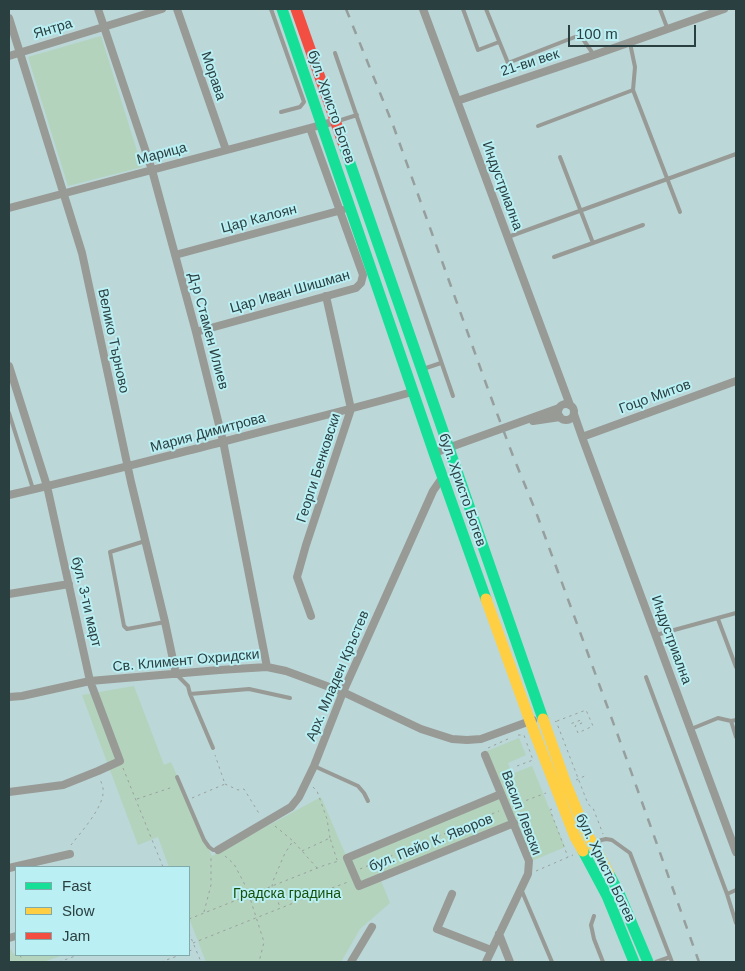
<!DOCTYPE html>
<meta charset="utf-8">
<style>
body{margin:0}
#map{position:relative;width:745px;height:971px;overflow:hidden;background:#bbd7d8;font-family:Arial,sans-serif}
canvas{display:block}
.frame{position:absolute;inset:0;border:10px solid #2a3f40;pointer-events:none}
.legend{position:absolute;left:15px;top:866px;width:175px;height:90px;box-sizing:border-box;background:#baeff3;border:1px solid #80a9ab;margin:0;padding:6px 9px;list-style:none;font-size:15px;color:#2a3f40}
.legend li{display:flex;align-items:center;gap:10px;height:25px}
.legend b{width:25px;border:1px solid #80a9ab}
.scale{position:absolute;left:568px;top:25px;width:128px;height:22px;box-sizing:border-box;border:2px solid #2a3f40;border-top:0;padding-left:6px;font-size:15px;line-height:18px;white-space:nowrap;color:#2a3f40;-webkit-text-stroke:4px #baeff3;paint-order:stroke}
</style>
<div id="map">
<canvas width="745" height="971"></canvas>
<div class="frame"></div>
<ul class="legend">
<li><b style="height:6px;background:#16e098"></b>Fast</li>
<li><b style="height:6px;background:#ffcf43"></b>Slow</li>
<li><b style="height:6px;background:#f24e42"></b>Jam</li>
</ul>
<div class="scale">100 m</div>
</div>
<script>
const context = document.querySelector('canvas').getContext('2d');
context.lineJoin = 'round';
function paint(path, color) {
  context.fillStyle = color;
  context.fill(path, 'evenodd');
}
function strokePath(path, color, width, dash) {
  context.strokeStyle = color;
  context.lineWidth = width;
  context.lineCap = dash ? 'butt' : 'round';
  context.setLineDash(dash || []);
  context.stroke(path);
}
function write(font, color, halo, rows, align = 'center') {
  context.font = font + ' Arial,sans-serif';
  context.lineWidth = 4;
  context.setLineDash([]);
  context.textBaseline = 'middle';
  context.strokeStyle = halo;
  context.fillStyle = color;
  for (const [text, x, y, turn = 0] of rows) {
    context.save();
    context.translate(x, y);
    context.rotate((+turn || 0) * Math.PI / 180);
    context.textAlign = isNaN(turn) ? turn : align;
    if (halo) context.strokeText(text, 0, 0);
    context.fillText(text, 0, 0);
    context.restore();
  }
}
paint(new Path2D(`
 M 101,36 L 142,167 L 68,186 L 28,57 Z
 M 134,686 L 164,765 L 171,762 L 212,856 L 321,797 L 347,858 L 500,798 L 509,822 L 380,878 L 390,903 L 360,929 L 341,962 L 206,962 L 189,918 L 189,867 L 169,867 L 158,837 L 138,845 L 82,695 Z
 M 519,738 L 526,755 L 508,763 L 512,774 L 532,766 L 565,847 L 532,861 L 487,751 Z
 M 11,949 L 13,954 L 16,953 L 16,955 L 63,955 L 43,962 L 9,962 L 9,956 L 10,955 L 9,950 Z`), '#b3d3bd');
strokePath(new Path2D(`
 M 557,721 L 586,710 L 593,726 L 578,733 L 575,726 L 582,723 L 581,720 L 570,724
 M 555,722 L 556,721 L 588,804 L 593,808 L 603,834
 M 518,735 L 524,735 L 526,741
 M 488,748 L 510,738
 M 517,766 L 533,760 L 526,741
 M 123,768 L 163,867
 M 576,780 L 587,775
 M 225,784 L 238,790 L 244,789 L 260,815
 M 313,787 L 317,791 L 327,819 L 330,838
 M 192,798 L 225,784 L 215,755
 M 137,799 L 173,787
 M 514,805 L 546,793
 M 552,809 L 550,810 L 568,857
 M 275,826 L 293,841 L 285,853 L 273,881 L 272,886 L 280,907
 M 294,842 L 317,868
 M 71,845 C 81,832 101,810 103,794 C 104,789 102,784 100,779
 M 302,851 L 330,838 L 337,860
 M 225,856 L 234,864 L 244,883 L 249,895 L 264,942 L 259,962
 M 360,869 L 499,811
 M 536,871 L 573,855
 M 204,912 L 211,885 L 211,857
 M 189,919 L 325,865 L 339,861
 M 189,933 L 201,962
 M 193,943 L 321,892 L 348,882
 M 189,951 L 195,949
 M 20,955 L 23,962
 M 59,962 L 78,955
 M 161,962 L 180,955`), '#9aa19f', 1, [2.5, 4]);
strokePath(new Path2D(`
 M 271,9 L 304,102 L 300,107 L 281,112
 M 463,9 L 478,50 L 499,42
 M 486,9 L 508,63 L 580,35 L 594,55
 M 660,9 L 668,30
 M 630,43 L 635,67 L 633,90
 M 335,53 L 453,396
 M 338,121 L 357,115
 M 538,126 L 633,90 L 680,212
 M 560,157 L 593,243
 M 508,237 L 736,154
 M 554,257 L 643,225
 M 423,369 L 441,363
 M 9,413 L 33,489
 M 145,541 L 110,552 L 124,626 L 127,629 L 165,622
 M 718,619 L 736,667
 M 656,635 L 736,613
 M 176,674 L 188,686 L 190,694 L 249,689 L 290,698
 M 646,677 L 727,894 L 736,923
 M 190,694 L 213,748
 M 731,721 L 736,737
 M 691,729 L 718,718 L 731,721 L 736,720
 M 314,766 L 358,786 L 364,793 L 368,801
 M 177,777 L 204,840 L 209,847 L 213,850 L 218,850
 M 593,842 L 606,839 L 612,840 L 630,853 L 672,962
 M 521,889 L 552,962
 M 727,894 L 736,890
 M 594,916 L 591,925 L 594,939 L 603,962
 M 656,962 L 670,957`), '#989a96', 4);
strokePath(new Path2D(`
 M 98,9 L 152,170 L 196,332 L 223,441 L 267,667
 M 177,9 L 226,150
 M 423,9 L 570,405
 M 9,18 L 20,53 L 82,253 L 131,482 L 165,622 L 176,674
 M 9,56 L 162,9
 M 457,101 L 594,55 L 724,9
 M 9,208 L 336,121
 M 175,255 L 342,210
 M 196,332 L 356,288 L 361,283 L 363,275 L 310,128
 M 9,366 L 47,486 L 90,681 L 120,761 L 98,771 L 63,785 L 9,792
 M558 412a8 8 0 1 1 16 0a8 8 0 1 1-16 0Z
 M 574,414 L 582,437 L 736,852
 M 533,421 L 560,417
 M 582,437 L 736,381
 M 434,453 L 559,408
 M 9,495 C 80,479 151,460 222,442 C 285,425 349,410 412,392
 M 9,594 L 69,584
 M 311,616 L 297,577 L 306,545 L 351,409 L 326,296
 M 9,697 L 22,696 L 90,681 L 219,670 L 267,667 L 286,671 L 343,692 L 421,729 L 452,739 L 467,740 L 481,739 L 533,720
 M 485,755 L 529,861 L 528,874 L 486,962
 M 501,794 L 347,858 L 359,886 L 514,823
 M 218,850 L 291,807 L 299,797 L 314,766 L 343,692 L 433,491 L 442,478
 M 9,868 L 70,854
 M 452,894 L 437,929 L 491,950
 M 499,934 L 510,962
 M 9,938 L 16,936
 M 351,962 L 372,927`), '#989a96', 8);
strokePath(new Path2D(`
 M 282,9 L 434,453 L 486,599
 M 343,143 L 543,719
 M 583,851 L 607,896 L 634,962
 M 609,874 L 618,891 L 648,962`), '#16e098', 11);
strokePath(new Path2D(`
 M 486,599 L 530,721 L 575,837 L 583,851
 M 543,719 L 566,784 L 586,832 L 609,874`), '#ffcf43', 11);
strokePath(new Path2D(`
 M 296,9 L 343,143`), '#f24e42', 11);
strokePath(new Path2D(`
 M 346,9 L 393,125 L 489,392 L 513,456 L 536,512 L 628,763 L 699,962`), '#969f9d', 2.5, [9, 9]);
write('14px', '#2a3f40', '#baeff3', [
 ["Янтра",53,29,-17],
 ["21-ви век",530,63,-18],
 ["Морава",213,76,71],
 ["бул. Христо Ботев",331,107,71],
 ["Марица",162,154,-15],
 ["Индустриална",502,186,70],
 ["Цар Калоян",259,219,-15],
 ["Цар Иван Шишман",290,292,-16],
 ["Д-р Стамен Илиев",208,331,75],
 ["Велико Търново",113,341,78],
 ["Гоцо Митов",655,397,-20],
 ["Мария Димитрова",208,433,-15],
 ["Георги Бенковски",319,468,-72],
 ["бул. Христо Ботев",462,490,71],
 ["бул. 3-ти март",86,602,77],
 ["Индустриална",671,640,70],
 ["Св. Климент Охридски",186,661,-5],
 ["Арх. Младен Кръстев",338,676,-67],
 ["Васил Левски",521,813,69],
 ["бул. Пейо К. Яворов",431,843,-22],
 ["бул. Христо Ботев",605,868,64]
]);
write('14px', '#16510b', '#baeff3', [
 ["Градска градина",287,894]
]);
</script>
